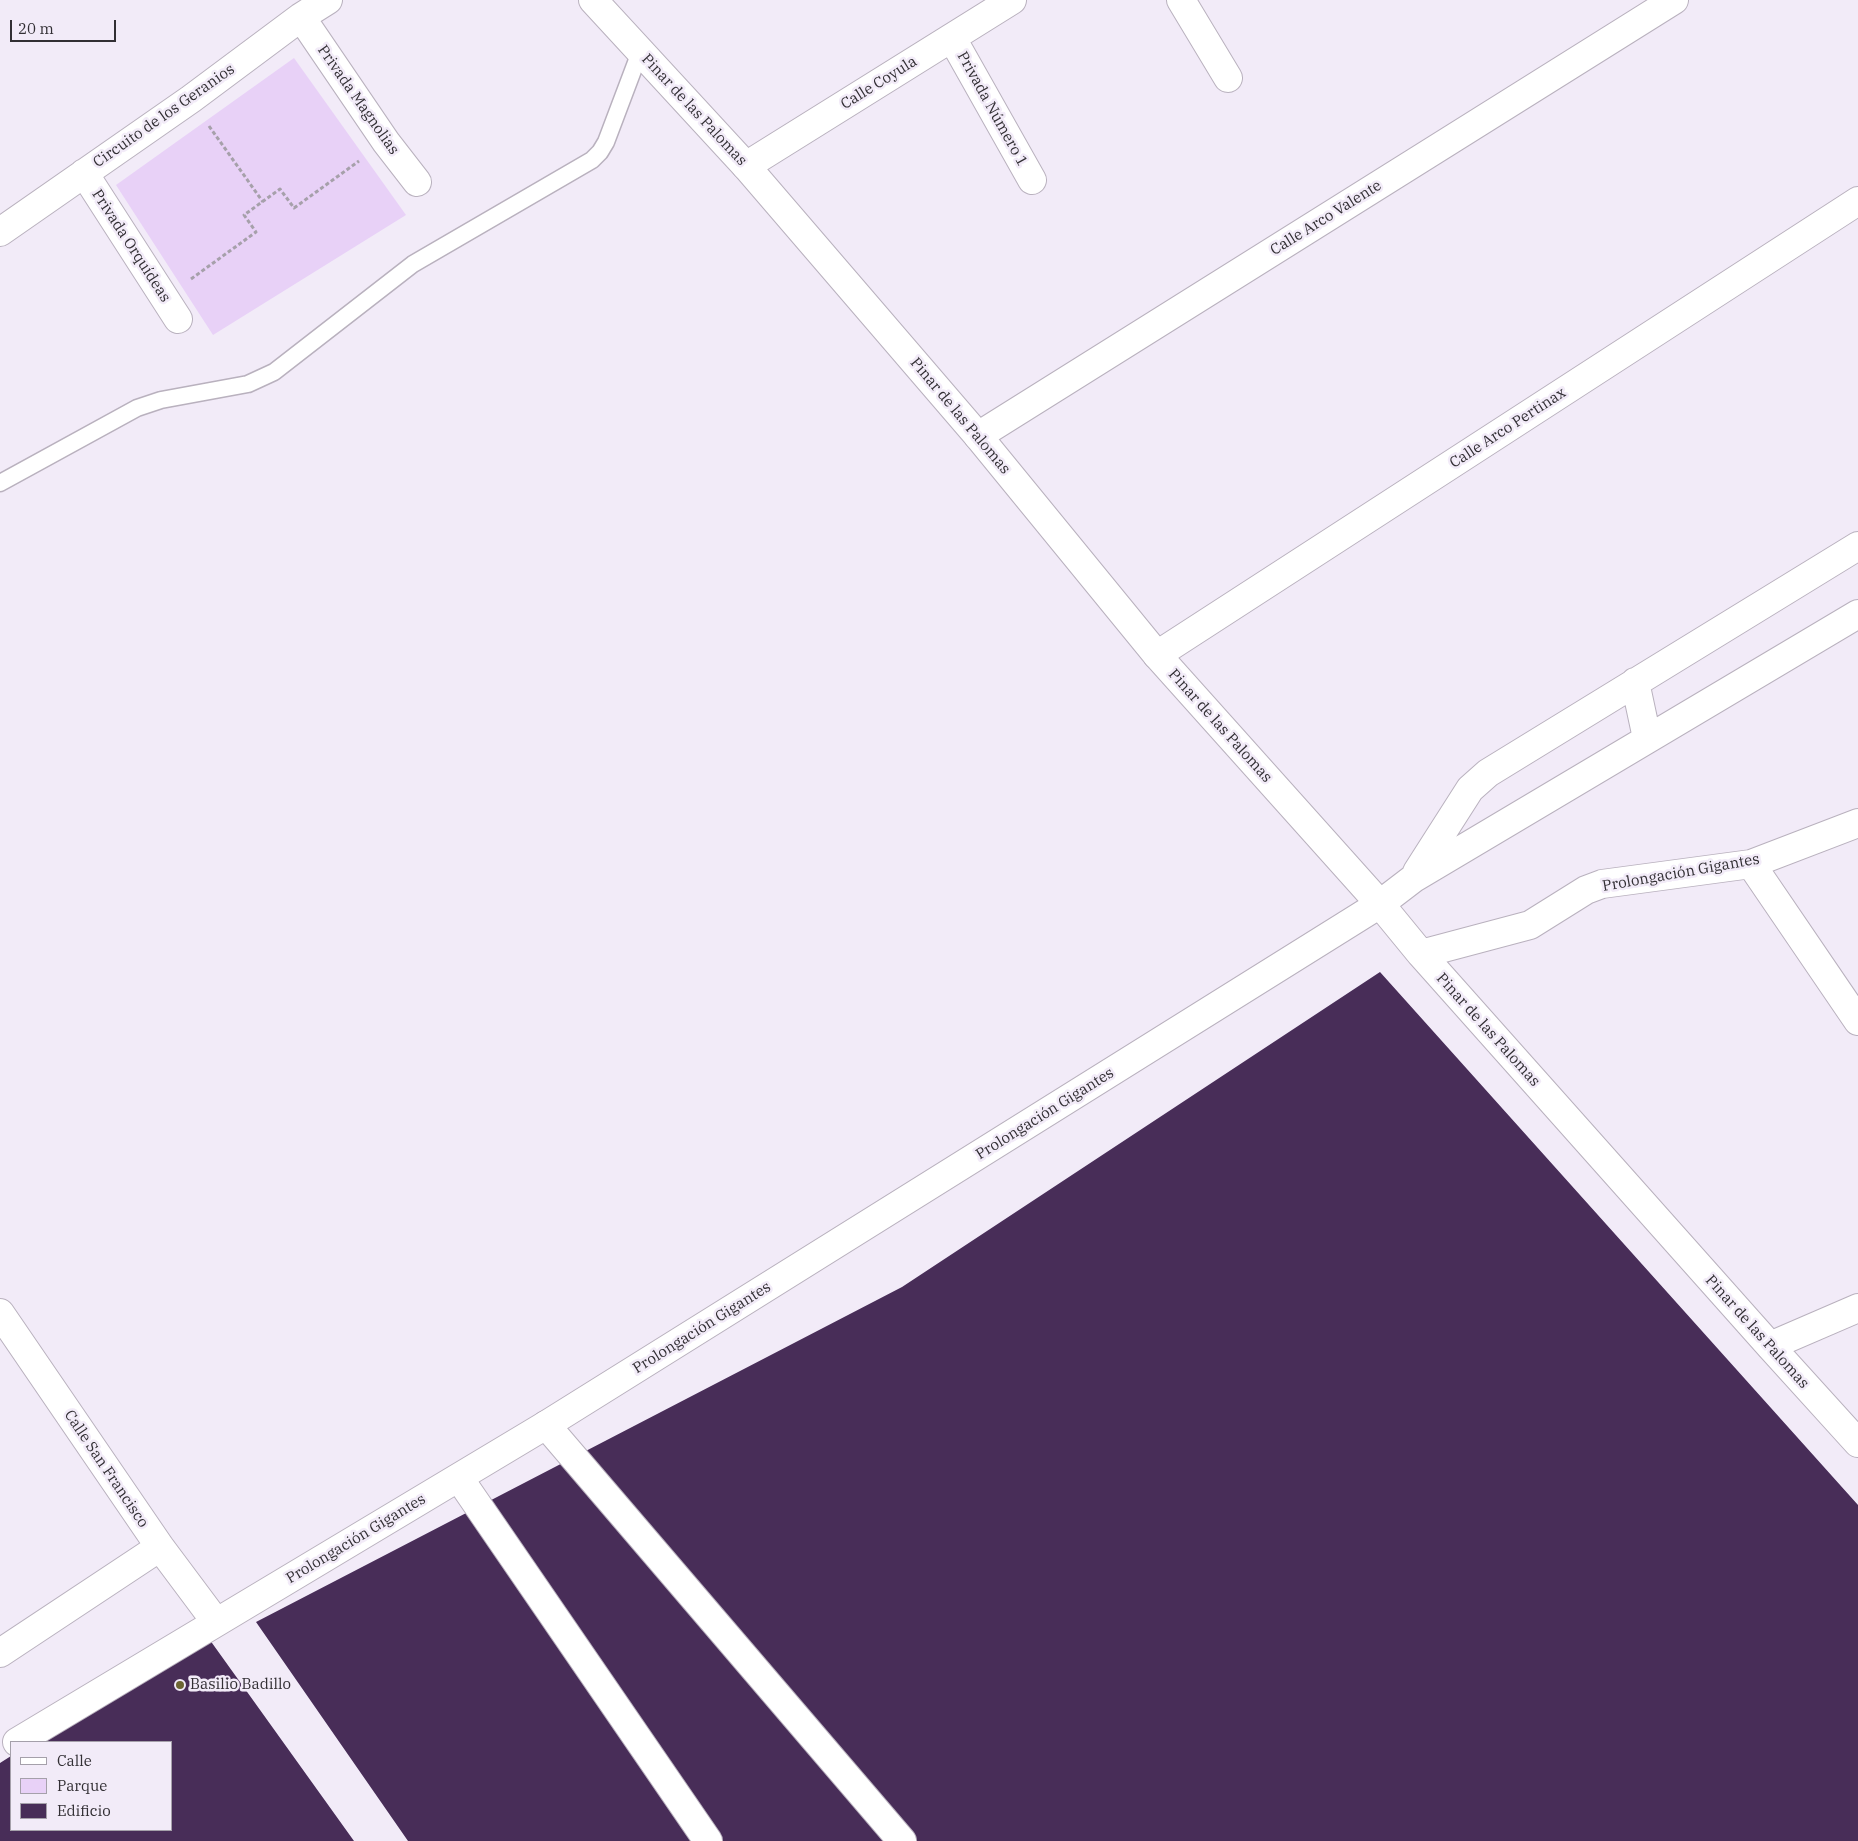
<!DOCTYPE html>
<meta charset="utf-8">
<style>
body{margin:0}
#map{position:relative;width:1858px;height:1841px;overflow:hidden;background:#f2ebf8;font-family:"IBM Plex Serif",serif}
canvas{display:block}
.legend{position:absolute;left:10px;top:1741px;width:162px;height:90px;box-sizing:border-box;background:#f2ebf8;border:1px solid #a5a0aa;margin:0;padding:6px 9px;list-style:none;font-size:15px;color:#322f34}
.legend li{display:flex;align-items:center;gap:10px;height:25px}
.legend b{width:25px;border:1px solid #a5a0aa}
.scale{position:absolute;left:10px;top:20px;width:106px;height:22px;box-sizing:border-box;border:2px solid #322f34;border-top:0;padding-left:6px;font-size:15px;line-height:18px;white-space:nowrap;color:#322f34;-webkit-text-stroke:4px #f2ebf8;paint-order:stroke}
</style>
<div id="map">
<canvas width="1858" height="1841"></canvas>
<ul class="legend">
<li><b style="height:6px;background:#fff"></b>Calle</li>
<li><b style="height:14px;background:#e8d1f7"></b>Parque</li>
<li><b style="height:14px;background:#482d58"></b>Edificio</li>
</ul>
<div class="scale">20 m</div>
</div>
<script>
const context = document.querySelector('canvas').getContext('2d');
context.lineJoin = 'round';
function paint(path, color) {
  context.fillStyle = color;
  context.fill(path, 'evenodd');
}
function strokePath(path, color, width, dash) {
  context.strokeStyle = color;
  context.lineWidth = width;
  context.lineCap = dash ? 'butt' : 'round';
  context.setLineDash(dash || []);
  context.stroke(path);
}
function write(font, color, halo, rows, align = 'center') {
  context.font = font + ' "IBM Plex Serif",serif';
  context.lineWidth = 5;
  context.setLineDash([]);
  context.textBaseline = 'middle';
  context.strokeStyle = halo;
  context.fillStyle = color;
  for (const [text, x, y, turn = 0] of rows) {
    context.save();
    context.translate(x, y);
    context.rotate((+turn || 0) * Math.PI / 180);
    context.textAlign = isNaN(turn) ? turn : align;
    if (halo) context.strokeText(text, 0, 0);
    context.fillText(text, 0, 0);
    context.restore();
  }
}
paint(new Path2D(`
 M 294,58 L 406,215 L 213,335 L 116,185 Z`), '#e8d1f7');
paint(new Path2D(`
 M 1380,972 L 1858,1505 L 1858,1841 L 408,1841 L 256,1622 L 902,1287 Z
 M 202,1629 L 354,1841 L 0,1841 L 0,1763 L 11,1756 L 11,1830 L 171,1830 L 171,1742 L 31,1742 Z`), '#482d58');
const service = new Path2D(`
 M 0,483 L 137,408 L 161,400 L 248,384 L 274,372 L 413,264 L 592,160 L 600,152 L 606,142 L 640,52`);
const minor = new Path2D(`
 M 1181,0 L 1228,78
 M 301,17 L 386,142 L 417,182
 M 952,38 L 1032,180
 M 746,166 L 1012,0
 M 84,173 L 178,319
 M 0,232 L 191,99 L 301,17 L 328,0
 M 978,436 L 1674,0
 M 1858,614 L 1414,878 L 1380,904 L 1421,954 L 1770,1346 L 1858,1443
 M 1157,655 L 1858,201
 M 1635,682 L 1647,738
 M 1751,864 L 1858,1021
 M 1417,872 L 1470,789 L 1488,773 L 1858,546
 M 1421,954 L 1530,925 L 1586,890 L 1602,884 L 1751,864 L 1858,823
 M 0,1313 L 160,1547 L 216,1622
 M 1770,1346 L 1858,1308
 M 546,1425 L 902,1841
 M 459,1478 L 708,1841
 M 0,1653 L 160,1547`);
const tertiary = new Path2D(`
 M 17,1742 L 546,1425 L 1380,904 L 1157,655 L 978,436 L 746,166 L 593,0`);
strokePath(service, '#b9b1be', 19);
strokePath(minor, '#b9b1be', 30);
strokePath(tertiary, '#b9b1be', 30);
strokePath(new Path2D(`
 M 209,126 L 263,202
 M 191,279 L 256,232 L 244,215 L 280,189 L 294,208 L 359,161`), '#a6a0aa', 3, [4, 2.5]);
strokePath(service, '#fff', 16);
strokePath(minor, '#fff', 28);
strokePath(tertiary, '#fff', 28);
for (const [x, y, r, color] of [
 [180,1685,5,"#6c6532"]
]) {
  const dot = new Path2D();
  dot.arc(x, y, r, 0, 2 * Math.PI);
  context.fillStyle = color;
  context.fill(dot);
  strokePath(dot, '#f2ebf8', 2);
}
write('15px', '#322f34', '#f2ebf8', [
 ["Calle Coyula",879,83,-32],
 ["Privada Magnolias",358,100,55],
 ["Privada Número 1",992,109,61],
 ["Pinar de las Palomas",694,110,47],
 ["Circuito de los Geranios",164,116,-35],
 ["Calle Arco Valente",1326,218,-32],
 ["Privada Orquídeas",131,246,57],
 ["Pinar de las Palomas",960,416,50],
 ["Calle Arco Pertinax",1508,428,-33],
 ["Pinar de las Palomas",1220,726,48],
 ["Prolongación Gigantes",1681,873,-10],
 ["Pinar de las Palomas",1488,1030,48],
 ["Prolongación Gigantes",1045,1114,-32],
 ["Prolongación Gigantes",702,1328,-32],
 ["Pinar de las Palomas",1757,1332,48],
 ["Calle San Francisco",106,1469,56],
 ["Prolongación Gigantes",356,1539,-31]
]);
write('15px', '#322f34', '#f2ebf8', [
 ["Basilio Badillo",190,1685]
], 'left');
</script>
